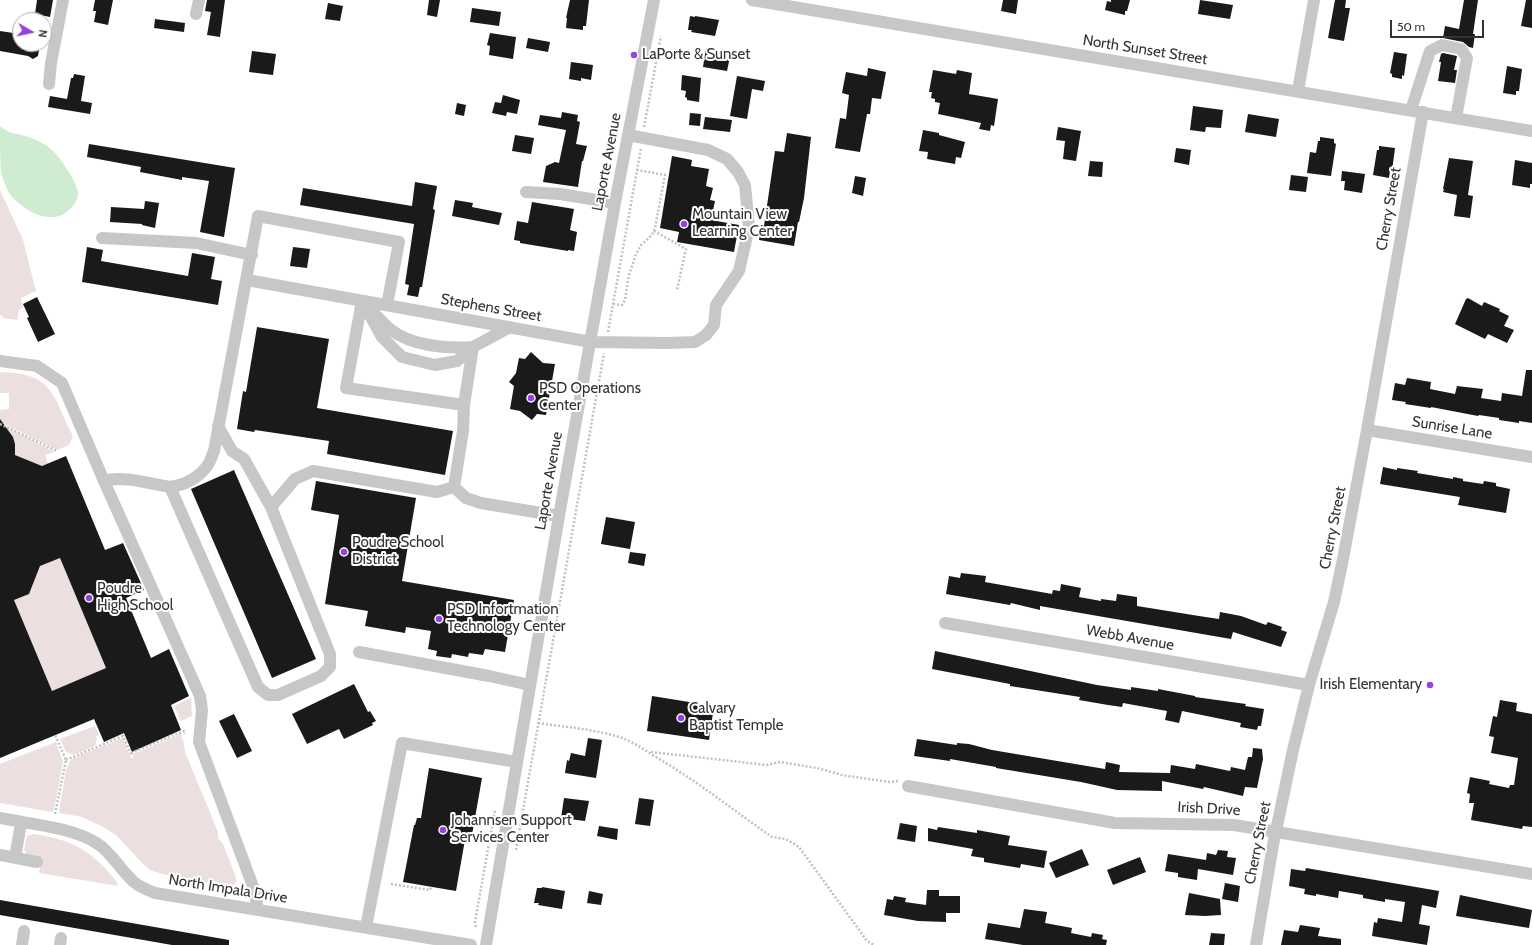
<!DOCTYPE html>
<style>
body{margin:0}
#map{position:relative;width:1532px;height:945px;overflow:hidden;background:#fff;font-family:Cabin,sans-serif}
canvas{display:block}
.north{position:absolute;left:12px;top:12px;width:40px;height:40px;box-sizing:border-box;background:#fff;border:1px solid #adadad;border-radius:50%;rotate:99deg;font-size:11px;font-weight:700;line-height:16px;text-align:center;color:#333}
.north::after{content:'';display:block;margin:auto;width:14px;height:18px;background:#9543dc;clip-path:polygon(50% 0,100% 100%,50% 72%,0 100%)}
.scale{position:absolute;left:1390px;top:20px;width:94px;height:18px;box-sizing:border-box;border:2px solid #333;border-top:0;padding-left:5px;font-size:12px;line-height:14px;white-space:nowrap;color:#333;-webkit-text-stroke:3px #fff;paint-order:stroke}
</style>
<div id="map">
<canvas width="1532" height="945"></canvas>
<div class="north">N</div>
<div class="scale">50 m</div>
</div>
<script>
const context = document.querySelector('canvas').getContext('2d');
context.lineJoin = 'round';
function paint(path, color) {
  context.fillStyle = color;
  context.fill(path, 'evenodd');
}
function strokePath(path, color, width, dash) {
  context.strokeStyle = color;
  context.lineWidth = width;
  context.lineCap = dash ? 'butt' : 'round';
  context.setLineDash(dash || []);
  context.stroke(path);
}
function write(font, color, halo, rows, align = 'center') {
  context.font = font + ' Cabin,sans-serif';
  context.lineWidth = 4;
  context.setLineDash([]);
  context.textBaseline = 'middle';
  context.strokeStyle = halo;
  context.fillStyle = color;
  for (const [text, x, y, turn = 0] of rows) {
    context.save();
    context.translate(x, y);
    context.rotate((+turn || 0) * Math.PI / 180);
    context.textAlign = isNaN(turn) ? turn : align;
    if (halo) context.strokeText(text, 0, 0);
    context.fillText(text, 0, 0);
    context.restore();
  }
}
paint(new Path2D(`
 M 0,190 L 23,240 L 36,291 L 21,298 L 23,307 L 19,310 L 17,320 L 3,318 L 3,316 L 0,315 Z
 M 0,372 C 51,373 52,392 71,432 L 73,437 L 69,445 L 57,450 L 0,422 L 0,410 L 9,409 L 9,393 L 0,393 Z
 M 7,427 L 55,452 L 45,455 L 48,464 L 42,466 L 13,454 C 18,443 12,436 7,427 Z
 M 60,558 L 106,668 L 52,691 L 14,600 L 29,594 L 40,566 Z
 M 191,698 L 192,716 L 181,721 L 174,706 Z
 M 95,726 L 99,735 L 95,737 L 97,739 L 95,746 L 76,754 L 73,755 L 66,752 L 60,739 Z
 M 181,734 L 184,744 L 185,752 L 218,832 L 218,838 L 223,844 L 236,877 L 236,882 L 232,887 L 162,874 L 150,870 L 142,863 L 117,836 L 105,828 L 82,817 L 60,813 L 59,811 L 66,770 L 70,761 L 74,758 L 123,738 L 131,758 L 134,757 L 133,754 Z
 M 56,742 L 63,762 L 54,810 L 52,812 L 0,803 L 0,764 Z
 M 33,834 C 71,839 93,851 117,882 L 118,886 L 39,873 L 41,859 L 27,855 L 24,849 L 27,836 Z`), '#ebe0df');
paint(new Path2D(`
 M 0,126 C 11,135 13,132 25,136 C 35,139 47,144 54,152 C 61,159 78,184 78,193 C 78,200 75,204 70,209 C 53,227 26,212 12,197 C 7,191 3,179 1,172 C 0,161 0,138 0,126 Z`), '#d0ecd0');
paint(new Path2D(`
 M 37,0 L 53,0 L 50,17 L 35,14 Z
 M 95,0 L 113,0 L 108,25 L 94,22 L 96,11 L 93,11 Z
 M 207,0 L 225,0 L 220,37 L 207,35 L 211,12 L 205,11 Z
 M 429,0 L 440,0 L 437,17 L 427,15 Z
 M 570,0 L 589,0 L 586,26 L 583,26 L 583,30 L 566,28 L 567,18 L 566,18 Z
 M 1003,0 L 1018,0 L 1016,14 L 1001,11 Z
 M 1111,0 L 1130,0 L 1127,11 L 1125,11 L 1125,15 L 1105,10 L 1107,1 L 1111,2 Z
 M 1200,0 L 1233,5 L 1230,19 L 1198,14 Z
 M 1335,0 L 1346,0 L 1345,8 L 1350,8 L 1344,41 L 1328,38 Z
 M 1464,0 L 1478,0 L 1473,34 L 1475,34 L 1473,48 L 1469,47 L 1463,42 L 1443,38 L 1445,26 L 1459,29 Z
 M 1526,0 L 1532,0 L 1532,28 L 1521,26 Z
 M 328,3 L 343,6 L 340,21 L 325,19 Z
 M 472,8 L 501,12 L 499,26 L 470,22 Z
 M 690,16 L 695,17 L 695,16 L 719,20 L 715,36 L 691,32 L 692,30 L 688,30 Z
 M 155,19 L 185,23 L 184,32 L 154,28 Z
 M 0,31 L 20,34 L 20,44 L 40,44 L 38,56 L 33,59 L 28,56 L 0,51 Z
 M 490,33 L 516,37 L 513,59 L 489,55 L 490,46 L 487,45 Z
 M 528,38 L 550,42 L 548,52 L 526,48 Z
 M 706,48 L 731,52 L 727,71 L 703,67 Z
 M 252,51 L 276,54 L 273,75 L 249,72 Z
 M 1394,52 L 1407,54 L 1404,76 L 1402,75 L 1402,79 L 1392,77 L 1392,74 L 1390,73 Z
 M 1443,53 L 1457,56 L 1454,70 L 1457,70 L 1455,83 L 1438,81 L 1441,62 L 1439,62 L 1441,54 Z
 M 571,62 L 593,65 L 591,80 L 581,78 L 581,81 L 569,79 Z
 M 1507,66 L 1522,69 L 1519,91 L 1516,91 L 1516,95 L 1503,93 Z
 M 868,68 L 886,72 L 881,99 L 872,98 L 870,114 L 867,114 L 860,152 L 835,148 L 840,118 L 846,119 L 849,95 L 842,93 L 846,72 L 867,76 Z
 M 933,70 L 956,74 L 957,70 L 972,73 L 969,94 L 998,99 L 994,126 L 991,125 L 990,131 L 979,129 L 981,123 L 938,114 L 940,103 L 935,102 L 935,99 L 931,98 L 932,92 L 929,92 Z
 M 74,74 L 85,76 L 81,101 L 92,103 L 90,114 L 48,107 L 50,96 L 67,99 L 71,78 L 73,78 Z
 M 682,75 L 701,78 L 699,102 L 687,100 L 687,98 L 685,97 L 686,91 L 681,90 Z
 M 737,76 L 765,81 L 763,91 L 752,89 L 747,119 L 730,116 Z
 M 503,95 L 520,100 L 517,114 L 507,112 L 506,116 L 492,113 L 495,102 L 501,103 Z
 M 457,103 L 466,105 L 464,116 L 455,114 Z
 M 1193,106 L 1223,110 L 1221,128 L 1206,127 L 1205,132 L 1190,130 Z
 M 562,112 L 578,115 L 577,121 L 580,122 L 576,144 L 587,146 L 583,161 L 582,161 L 578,187 L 543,182 L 546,166 L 555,162 L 559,163 L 566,130 L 538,125 L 540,115 L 561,118 Z
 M 690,113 L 701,114 L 700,126 L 689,125 Z
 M 1248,114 L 1279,119 L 1276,137 L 1245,132 Z
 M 705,117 L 732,120 L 730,132 L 703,129 Z
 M 1058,127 L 1081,131 L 1076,161 L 1063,159 L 1065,141 L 1056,140 Z
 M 923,130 L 939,133 L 939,135 L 965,142 L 961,158 L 956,157 L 955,164 L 927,159 L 928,152 L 919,151 Z
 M 787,133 L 811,137 L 804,198 L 799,222 L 798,222 L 794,246 L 759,240 L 761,225 L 764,226 L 775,151 L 784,152 Z
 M 515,135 L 534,138 L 531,154 L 512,151 Z
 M 1320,137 L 1334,139 L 1334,143 L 1336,144 L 1331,176 L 1307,173 L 1310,152 L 1316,153 L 1318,141 L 1320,141 Z
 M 89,144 L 235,168 L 224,237 L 200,232 L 209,181 L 182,177 L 182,180 L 140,172 L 141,167 L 87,157 Z
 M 1379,146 L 1395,148 L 1392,171 L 1390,171 L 1389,178 L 1373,175 L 1377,150 L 1379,150 Z
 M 1176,148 L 1191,150 L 1189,165 L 1174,162 Z
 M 672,156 L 692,160 L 691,166 L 709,169 L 706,186 L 713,188 L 710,200 L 715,201 L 711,220 L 739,225 L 734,252 L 677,242 L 679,232 L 660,228 Z
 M 1449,158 L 1473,161 L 1468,195 L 1473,196 L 1470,218 L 1454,216 L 1457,195 L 1443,192 L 1444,189 L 1443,189 Z
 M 1515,160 L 1532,163 L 1532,184 L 1530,184 L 1530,188 L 1512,185 Z
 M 1090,161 L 1103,162 L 1102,177 L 1088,176 Z
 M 1342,171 L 1365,174 L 1362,193 L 1344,190 L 1345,181 L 1341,181 Z
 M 1291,175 L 1308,177 L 1306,192 L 1289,190 Z
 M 855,176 L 866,178 L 863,196 L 852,193 Z
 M 415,182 L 437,186 L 433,209 L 435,210 L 422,287 L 420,287 L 418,297 L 407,295 L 409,285 L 405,284 L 414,224 L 300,205 L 303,188 L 412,206 Z
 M 455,200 L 473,203 L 472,207 L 502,213 L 499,225 L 452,216 Z
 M 145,201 L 159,203 L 155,228 L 142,225 L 142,224 L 110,222 L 111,207 L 144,209 Z
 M 532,202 L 574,209 L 570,230 L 577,232 L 574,251 L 568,250 L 568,251 L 520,243 L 520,241 L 514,240 L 517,221 L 528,223 Z
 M 87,247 L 103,250 L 101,261 L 188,276 L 192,253 L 215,257 L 211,279 L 222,281 L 218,305 L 82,282 Z
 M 293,247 L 310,249 L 307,268 L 290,266 Z
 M 37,297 L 55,334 L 38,342 L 27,318 L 29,317 L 23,304 Z
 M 1468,298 L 1482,306 L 1484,302 L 1500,309 L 1499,311 L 1509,316 L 1504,326 L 1514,330 L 1507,343 L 1488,334 L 1485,339 L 1455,324 L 1466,299 Z
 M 257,327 L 329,339 L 317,408 L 453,431 L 445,475 L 327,454 L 329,441 L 255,430 L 254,432 L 237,429 L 243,391 L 246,392 Z
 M 531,352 L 543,363 L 555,364 L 546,415 L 537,414 L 532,420 L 520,411 L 510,409 L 514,386 L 509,382 L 516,373 L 519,358 L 525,359 Z
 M 1526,370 L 1532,370 L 1532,423 L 1519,421 L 1519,423 L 1499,420 L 1499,418 L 1479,415 L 1478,416 L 1431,407 L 1431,408 L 1405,404 L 1406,402 L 1392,400 L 1395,383 L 1405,385 L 1407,378 L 1431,382 L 1430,389 L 1455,394 L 1457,386 L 1483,389 L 1481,398 L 1501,401 L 1502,393 L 1522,396 Z
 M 0,419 L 13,437 L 15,444 L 15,455 L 42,466 L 66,456 L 105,550 L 123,543 L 144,590 L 126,598 L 151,658 L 169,649 L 189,696 L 171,705 L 181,730 L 132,752 L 124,733 L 104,742 L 94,719 L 0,758 ZM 60,558 L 106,668 L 52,691 L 14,600 L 29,594 L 40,566 Z
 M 1383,467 L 1397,470 L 1397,468 L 1418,471 L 1417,473 L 1453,479 L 1453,477 L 1463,479 L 1463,481 L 1483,484 L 1484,481 L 1496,483 L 1496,486 L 1510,489 L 1506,513 L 1458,505 L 1460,497 L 1380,484 Z
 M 234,470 L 316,659 L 272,678 L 191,489 Z
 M 316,481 L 416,498 L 402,581 L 514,600 L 505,652 L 485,649 L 483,655 L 469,653 L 468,657 L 452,654 L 451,658 L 436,656 L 437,651 L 428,649 L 431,631 L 406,627 L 405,633 L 365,626 L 368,611 L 325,604 L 339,515 L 311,510 Z
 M 606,517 L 635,522 L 630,549 L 601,544 Z
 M 630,552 L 646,554 L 644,566 L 628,563 Z
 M 961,573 L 986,576 L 985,582 L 1052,594 L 1053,590 L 1060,591 L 1061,584 L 1081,588 L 1079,597 L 1101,601 L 1101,599 L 1116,601 L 1117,594 L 1137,597 L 1137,606 L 1199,616 L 1219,619 L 1220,612 L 1241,616 L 1266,625 L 1268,622 L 1282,627 L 1281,630 L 1287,632 L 1281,647 L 1233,632 L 1231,639 L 1040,606 L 1040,610 L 1011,603 L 1010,605 L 946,594 L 949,576 L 960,578 Z
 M 935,651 L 1097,685 L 1131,690 L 1131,687 L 1158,691 L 1158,689 L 1195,696 L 1195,697 L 1246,704 L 1245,706 L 1264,709 L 1261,726 L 1258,726 L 1257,730 L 1240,727 L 1241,723 L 1182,711 L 1179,723 L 1165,720 L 1167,711 L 1123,703 L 1122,707 L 1108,705 L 1079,700 L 1080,697 L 1010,686 L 1010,684 L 932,669 Z
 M 354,684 L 368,712 L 370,711 L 376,721 L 372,723 L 373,725 L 344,739 L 339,729 L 307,744 L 292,714 Z
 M 652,696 L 714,706 L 709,740 L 647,731 Z
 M 1500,700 L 1517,703 L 1516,711 L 1532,714 L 1532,827 L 1523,826 L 1522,829 L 1471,820 L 1474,803 L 1469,803 L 1470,794 L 1467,793 L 1470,777 L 1490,781 L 1489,784 L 1509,788 L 1510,785 L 1514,785 L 1518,758 L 1491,753 L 1494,737 L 1489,736 L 1493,716 L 1497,717 Z
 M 234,714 L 252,751 L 237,758 L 219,721 Z
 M 588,738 L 602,740 L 596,778 L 565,773 L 567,760 L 569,761 L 571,753 L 585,756 Z
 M 917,739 L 957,745 L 957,743 L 969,744 L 992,750 L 1105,769 L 1106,762 L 1120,765 L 1119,772 L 1170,773 L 1171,765 L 1195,769 L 1196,764 L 1230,771 L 1231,767 L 1245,770 L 1248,757 L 1252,757 L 1253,748 L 1262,749 L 1263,759 L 1257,788 L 1245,787 L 1243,796 L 1204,787 L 1203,789 L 1162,781 L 1162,791 L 1117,790 L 1081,782 L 996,768 L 996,767 L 950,759 L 950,761 L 914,756 Z
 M 429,768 L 482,778 L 472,835 L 466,834 L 456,891 L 403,882 L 414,825 L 415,825 L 417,818 L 421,818 Z
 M 564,798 L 589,801 L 585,821 L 561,818 Z
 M 639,798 L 654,800 L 650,826 L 635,824 Z
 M 900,823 L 917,826 L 915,842 L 897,839 Z
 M 599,826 L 618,829 L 617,840 L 597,836 Z
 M 938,827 L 977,833 L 977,830 L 1010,836 L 1008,845 L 1047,851 L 1044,868 L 1021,864 L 1020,868 L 984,862 L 984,858 L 971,856 L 973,849 L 928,841 L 928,828 L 937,830 Z
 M 1082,849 L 1089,865 L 1056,878 L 1049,863 Z
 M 1218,850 L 1228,851 L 1227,857 L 1236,858 L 1233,875 L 1198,869 L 1197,880 L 1178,877 L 1178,873 L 1165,871 L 1168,854 L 1206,860 L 1207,853 L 1216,855 Z
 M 1140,857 L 1146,872 L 1113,885 L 1107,870 Z
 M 1306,868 L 1439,891 L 1436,908 L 1422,905 L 1419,924 L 1430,926 L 1427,945 L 1372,936 L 1374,922 L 1377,923 L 1378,918 L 1402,922 L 1405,902 L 1385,899 L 1385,902 L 1363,898 L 1363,895 L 1339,891 L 1338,898 L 1316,894 L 1316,896 L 1304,894 L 1305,889 L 1289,886 L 1291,869 L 1305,871 Z
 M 1225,883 L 1240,886 L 1238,902 L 1222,899 Z
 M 542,887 L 565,891 L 562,909 L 538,905 L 539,903 L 534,903 L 537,888 L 542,888 Z
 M 927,890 L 939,890 L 939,896 L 960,896 L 960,913 L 946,913 L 946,922 L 918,921 L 884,915 L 887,899 L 893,900 L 894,896 L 906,898 L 905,902 L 926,905 Z
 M 589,891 L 603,894 L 601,905 L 587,903 Z
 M 1189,893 L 1220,899 L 1221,915 L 1205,916 L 1185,915 Z
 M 1460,895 L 1532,910 L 1529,928 L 1456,916 Z
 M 0,900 L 229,940 L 229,945 L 172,945 L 0,915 Z
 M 1024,909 L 1047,912 L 1045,923 L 1072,928 L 1071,933 L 1091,937 L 1092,933 L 1103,935 L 1102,939 L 1107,940 L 1106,945 L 1023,945 L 985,939 L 988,923 L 1020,928 Z
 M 1300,925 L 1320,928 L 1318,936 L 1341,939 L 1341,945 L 1281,945 L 1284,930 L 1298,932 Z
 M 1211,933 L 1225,934 L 1224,945 L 1209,945 Z`), '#1a1a1a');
strokePath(new Path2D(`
 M 644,127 L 661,36
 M 654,231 L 686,249 L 677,290
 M 613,304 L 622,305 L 625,300 L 629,275 L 636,254 L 641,245 L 652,235 L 655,228 L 665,175 L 637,170
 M 608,332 L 641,148
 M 0,424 L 57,451
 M 538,723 C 565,727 591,729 616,736 C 630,740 642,748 654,756 C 696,780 733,810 772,837 L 786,839 L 799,847 L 867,941 L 874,945
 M 651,752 L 767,765 L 780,762 L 817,768 L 842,775 L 889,782 L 899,781
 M 131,753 L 184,731 L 185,734
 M 66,760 L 123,736 L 132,756
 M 55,814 L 66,760 L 55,735
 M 516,850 L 604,353
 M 391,884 L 430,890 L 431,887
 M 476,927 L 475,922 L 495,810`), '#c0c0c0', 2.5, [2, 2]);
strokePath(new Path2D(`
 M 752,0 L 1532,131
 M 196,14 L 199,0
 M 49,84 L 51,63 L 63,0
 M 1298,91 L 1314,0
 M 1411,110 L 1430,51 L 1442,45 L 1461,49 L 1467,58 L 1456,118
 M 526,192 L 560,194 L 615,203
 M 102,238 L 196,243 L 252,255
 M 247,280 L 591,342 L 668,343 L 695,342 L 706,335 L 714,325 L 716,305 L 739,271 L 749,227 L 745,185 L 738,172 L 727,159 L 708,150 L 628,135
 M 362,301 L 346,388 L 464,405 L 473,347 L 510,327
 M 362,301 L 382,337 L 402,357 L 435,365 L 457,361 L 473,347
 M 371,310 C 377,316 384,324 391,330 C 412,346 448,349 473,347
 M 0,361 L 37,366 L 62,383 L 104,481 L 200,696 L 202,710 L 199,742 L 254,889 L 258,910
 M 464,405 L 463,431 L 454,487 L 466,498 L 481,503 L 559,516
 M 1367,430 L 1532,457
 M 104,481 C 122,475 151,484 170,487 L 258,687 L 268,695 L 278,695 L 321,676 L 330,667 L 330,654 L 271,507 L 244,459 L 232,451 L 218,426
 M 170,487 C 185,485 201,477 209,463 C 211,460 212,455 214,451 L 258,216 L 399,242 L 387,305
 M 271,507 L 295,479 L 313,471 L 437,492 L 454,487
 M 945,623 L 1309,685
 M 359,652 L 489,676 L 530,685
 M 908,786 L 1115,823 L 1234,825 L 1532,874
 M 0,818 C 29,824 73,827 98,844 C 112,853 120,870 134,882 C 140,887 147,890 155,893 L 471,945
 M 0,855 L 37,862
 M 15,858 L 21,823
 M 366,927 L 402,743 L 517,762
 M 22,945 L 24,931
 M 60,945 L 61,938
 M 486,945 L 559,516 L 615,203 L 654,0
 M 1256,945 L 1273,845 L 1293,750 L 1309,685 L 1334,602 L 1343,559 L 1367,430 L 1423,112`), '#c7c7c7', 12);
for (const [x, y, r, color] of [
 [634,55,4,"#9543dc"],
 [684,224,4,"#9543dc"],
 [531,398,4,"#9543dc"],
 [344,552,4,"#9543dc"],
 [89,598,4,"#9543dc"],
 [439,619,4,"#9543dc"],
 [1430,685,4,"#9543dc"],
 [681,718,4,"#9543dc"],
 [443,830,4,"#9543dc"]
]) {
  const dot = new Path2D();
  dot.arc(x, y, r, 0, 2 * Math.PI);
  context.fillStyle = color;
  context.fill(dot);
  strokePath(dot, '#fff', 1.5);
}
write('15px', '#333', '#fff', [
 ["North Sunset Street",1145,50,9],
 ["Laporte Avenue",607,162,-79],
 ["Cherry Street",1389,209,-80],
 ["Stephens Street",491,308,10],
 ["Sunrise Lane",1452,428,9],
 ["Laporte Avenue",549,481,-80],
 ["Cherry Street",1333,528,-79],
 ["Webb Avenue",1130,638,10],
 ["Irish Drive",1209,809,3],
 ["Cherry Street",1258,843,-79],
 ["North Impala Drive",228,889,9]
]);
write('15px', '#333', '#fff', [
 ["LaPorte & Sunset",642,55],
 ["Mountain View",692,215],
 ["Learning Center",692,232],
 ["PSD Operations",539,389],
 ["Center",539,406],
 ["Poudre School",352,543],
 ["District",352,560],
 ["Poudre",97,589],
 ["High School",97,606],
 ["PSD Infortmation",447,610],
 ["Technology Center",447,627],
 ["Irish Elementary",1422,685,"right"],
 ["Calvary",689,709],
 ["Baptist Temple",689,726],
 ["Johannsen Support",451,821],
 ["Services Center",451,838]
], 'left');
</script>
